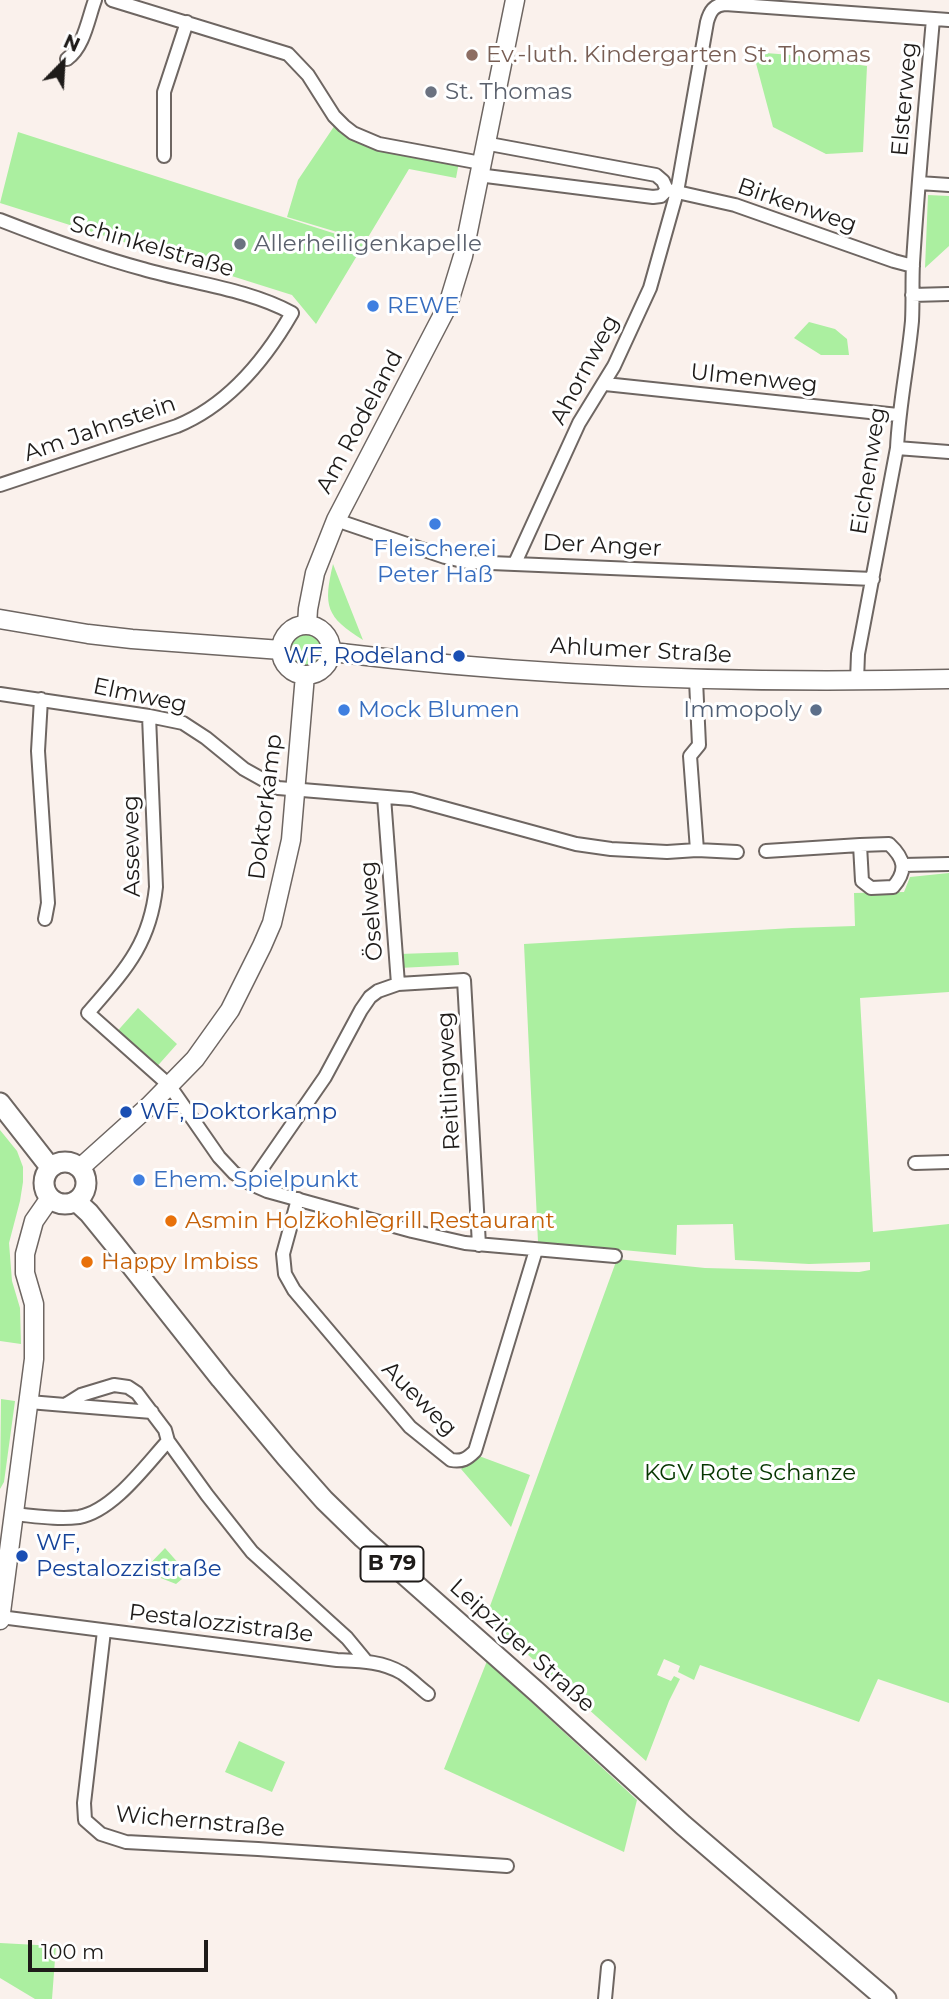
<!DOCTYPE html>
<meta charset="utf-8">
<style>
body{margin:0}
#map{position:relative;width:949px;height:1999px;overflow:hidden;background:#faf1ec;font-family:Montserrat,sans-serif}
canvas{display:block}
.north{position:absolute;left:28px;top:28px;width:70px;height:70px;-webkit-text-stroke:5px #fff;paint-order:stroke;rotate:24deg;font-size:19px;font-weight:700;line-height:28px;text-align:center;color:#1e1b19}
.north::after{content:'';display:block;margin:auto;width:24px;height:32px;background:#1e1b19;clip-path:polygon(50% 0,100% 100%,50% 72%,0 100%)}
.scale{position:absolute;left:28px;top:1940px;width:180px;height:32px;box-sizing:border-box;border:4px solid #1e1b19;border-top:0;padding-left:9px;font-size:21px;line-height:24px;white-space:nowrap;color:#1e1b19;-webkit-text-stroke:5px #fff;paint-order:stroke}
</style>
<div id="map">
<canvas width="949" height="1999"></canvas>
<div class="north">N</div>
<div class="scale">100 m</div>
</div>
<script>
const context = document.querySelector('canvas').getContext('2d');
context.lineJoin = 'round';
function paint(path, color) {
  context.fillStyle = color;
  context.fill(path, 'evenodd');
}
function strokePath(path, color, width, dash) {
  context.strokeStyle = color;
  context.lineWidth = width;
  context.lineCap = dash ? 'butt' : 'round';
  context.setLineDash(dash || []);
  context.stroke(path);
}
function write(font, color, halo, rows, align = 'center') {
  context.font = font + ' Montserrat,sans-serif';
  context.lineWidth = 6;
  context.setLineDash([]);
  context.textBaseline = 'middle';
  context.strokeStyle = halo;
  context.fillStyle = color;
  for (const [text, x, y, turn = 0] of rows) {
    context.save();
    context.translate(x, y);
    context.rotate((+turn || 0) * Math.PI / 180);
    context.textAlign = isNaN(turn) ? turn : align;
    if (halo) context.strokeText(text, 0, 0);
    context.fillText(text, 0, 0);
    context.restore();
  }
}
paint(new Path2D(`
 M 753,52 L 791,55 L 867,66 L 863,152 L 826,154 L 773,127 Z
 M 335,125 L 349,138 L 380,150 L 459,162 L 456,178 L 409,169 L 316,324 L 292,295 L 0,203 L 18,132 L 336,234 L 337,232 L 287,217 L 298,180 Z
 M 928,195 L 949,196 L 949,246 L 925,268 Z
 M 809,322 L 835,329 L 847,339 L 849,355 L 821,355 L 794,338 Z
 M 333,564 L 363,640 C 326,617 323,606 333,564 Z
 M289 649a17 17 0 1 1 34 0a17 17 0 1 1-34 0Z
 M 949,873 L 949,992 L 860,998 L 873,1232 L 949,1224 L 949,1703 L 878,1679 L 859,1722 L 700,1665 L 694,1680 L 678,1672 L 680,1666 L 664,1659 L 657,1675 L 671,1681 L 674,1676 L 680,1679 L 669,1701 L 646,1761 L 486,1617 L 617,1259 L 705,1268 L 859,1272 L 870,1270 L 870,1262 L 809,1264 L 735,1260 L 733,1224 L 677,1225 L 676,1255 L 538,1242 L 524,944 L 792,928 L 855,926 L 854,893 L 904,892 L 910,877 Z
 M 458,952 L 459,965 L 399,968 L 399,954 Z
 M 138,1008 L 177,1044 L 153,1071 L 113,1036 Z
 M 0,1130 L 17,1151 L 23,1167 L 23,1182 L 20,1201 L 9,1243 L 12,1281 L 20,1308 L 21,1344 L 0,1341 Z
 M 1,1399 L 15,1401 L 4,1482 L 0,1489 Z
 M 479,1456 L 530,1475 L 511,1527 L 461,1469 Z
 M 165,1548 L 188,1574 L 176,1584 L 143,1571 Z
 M 487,1661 L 637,1800 L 624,1852 L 444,1769 Z
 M 239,1741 L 285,1762 L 272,1792 L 225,1772 Z
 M 0,1943 L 56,1946 L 52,1999 L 35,1999 L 0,1978 Z`), '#abefa0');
const street = new Path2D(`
 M 112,0 L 288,54 L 308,75 L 334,116 L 344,126 L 353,133 L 379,144 L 481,163
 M 67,59 C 84,47 88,19 95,0
 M 484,143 L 656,175 L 663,181 L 667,190
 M 164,156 L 164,92 L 187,22
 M 478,175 L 653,197 L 661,196 L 667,190 L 677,192 L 735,205 L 894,261 L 913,266
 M 919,183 L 949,185
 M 0,220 C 46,238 94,256 143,269 C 191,283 248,289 292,313 C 265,360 228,405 177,426 L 0,485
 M 912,295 L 949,294
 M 605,384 L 898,415
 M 897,448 L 949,452
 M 336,520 L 445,557 L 467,562 L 873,579
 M 515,563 L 579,423 L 614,366 L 650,288 L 677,192 L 707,22 C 710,11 714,5 725,4 L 949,20
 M 696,680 L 699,745 L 690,756 L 697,850
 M 857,681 L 858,654 L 897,448 C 899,405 908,364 912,321 C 913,302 912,282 913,263 C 918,181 926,100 933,19
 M 0,694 L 149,716 L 183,723 L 206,738 L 244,769 L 278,788 L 411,799 L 576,844 L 611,849 L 667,852 L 697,850 L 737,852
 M 41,699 L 38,751 L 48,903 L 45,919
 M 149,716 L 156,887 C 150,945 124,971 88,1013 L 169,1085 L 219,1157 L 234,1173 L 251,1184 L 267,1191 L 412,1231 L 465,1243 L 615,1256
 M 889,844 C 904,858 908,870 893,887 L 871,888 L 862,881 L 860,845 Z
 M 766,851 L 860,845
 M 903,865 L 949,864
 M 398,984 L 464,980 L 479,1245
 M 915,1163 L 949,1162
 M 251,1184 L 325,1077 L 361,1010 L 370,997 L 378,991 L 398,984 L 384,797
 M 298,1199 L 283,1254 L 285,1274 L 294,1290 L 410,1427 L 451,1460 C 462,1462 467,1459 475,1451 L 536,1250
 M 29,1402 L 65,1405
 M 152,1412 L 65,1405 L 81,1395 L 114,1385 L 128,1387 L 137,1393 L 165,1430 L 168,1441 L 207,1495 L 252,1552 L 347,1638 L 366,1661
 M 14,1514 C 35,1516 58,1520 79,1517 C 113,1511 146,1465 168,1441
 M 0,1617 L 337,1660 C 359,1661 382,1661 402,1673 C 411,1679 419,1687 428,1694
 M 104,1631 L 84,1803 L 85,1820 L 101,1834 L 126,1842 L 258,1849 L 507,1866
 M 605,1999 L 608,1967`);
const secondary = new Path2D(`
 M 0,619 L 88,634 L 132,639 L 281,650
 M281 650a25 25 0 1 1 50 0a25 25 0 1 1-50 0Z
 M 307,625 L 308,609 L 315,573 L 336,520 L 448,305 L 463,256 L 515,0
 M 332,652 C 536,677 743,684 949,679
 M 80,1168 L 149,1106 L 195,1059 L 230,1010 L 262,946 L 272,923 L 291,840 L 305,675
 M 0,1620 L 34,1359 L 34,1304 L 25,1273 L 25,1254 L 34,1221 L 50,1198`);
const primary = new Path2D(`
 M 0,1103 L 50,1167
 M44 1183a21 21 0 1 1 42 0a21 21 0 1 1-42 0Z
 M 76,1201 L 89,1213 L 115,1245 L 221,1379 L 286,1457 L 324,1500 L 363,1538 L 537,1692 L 683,1825 L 886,1999`);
strokePath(street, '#6e6662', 16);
strokePath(secondary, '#6e6662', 21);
strokePath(primary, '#6e6662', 23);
strokePath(street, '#fff', 12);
strokePath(secondary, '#fff', 18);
strokePath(primary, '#fff', 19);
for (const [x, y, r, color] of [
 [472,55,7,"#8d6e63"],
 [431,92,7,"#6b7280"],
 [240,244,7,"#6b7280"],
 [373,306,7,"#3f7fe0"],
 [435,524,7,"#3f7fe0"],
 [459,656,7,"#1a4fb4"],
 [344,710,7,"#3f7fe0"],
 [816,710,7,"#5c6f8a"],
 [126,1112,7,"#1a4fb4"],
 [139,1180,7,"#3f7fe0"],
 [171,1221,7,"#e8710a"],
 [87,1262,7,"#e8710a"],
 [22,1556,7,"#1a4fb4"]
]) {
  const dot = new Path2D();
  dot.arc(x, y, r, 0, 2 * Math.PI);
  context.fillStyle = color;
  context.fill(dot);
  strokePath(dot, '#fff', 2.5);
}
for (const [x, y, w] of [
 [392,1564,63]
]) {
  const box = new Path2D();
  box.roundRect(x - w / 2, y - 17.5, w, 35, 5);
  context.fillStyle = '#fff';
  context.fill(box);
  strokePath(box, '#1e1b19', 2);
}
write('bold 21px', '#1e1b19', null, [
 ["B 79",392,1564]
]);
write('23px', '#785e54', '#fff', [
 ["Ev.-luth. Kindergarten St. Thomas",486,55]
], 'left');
write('23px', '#5b616d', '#fff', [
 ["St. Thomas",445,92],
 ["Allerheiligenkapelle",254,244]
], 'left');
write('23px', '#1e1b19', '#fff', [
 ["Elsterweg",905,99,-85],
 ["Birkenweg",797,206,19],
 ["Schinkelstraße",152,247,16],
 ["Ahornweg",585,370,-62],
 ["Ulmenweg",754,379,6],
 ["Am Rodeland",360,422,-62],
 ["Am Jahnstein",100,429,-19],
 ["Eichenweg",869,471,-81],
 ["Der Anger",602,546,3],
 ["Ahlumer Straße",641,651,3],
 ["Elmweg",140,696,12],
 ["Doktorkamp",266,807,-83],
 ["Asseweg",132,846,-91],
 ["Öselweg",372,911,-94],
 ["Reitlingweg",449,1081,-93],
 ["Aueweg",419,1399,45],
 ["Pestalozzistraße",221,1624,7],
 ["Leipziger Straße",522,1646,42],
 ["Wichernstraße",200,1822,5]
]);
write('23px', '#366cbe', '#fff', [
 ["REWE",387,306],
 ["Fleischerei",435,549,"center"],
 ["Peter Haß",435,575,"center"],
 ["Mock Blumen",358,710],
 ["Ehem. Spielpunkt",153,1180]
], 'left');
write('23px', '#164399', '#fff', [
 ["WF, Rodeland",445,656,"right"],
 ["WF, Doktorkamp",140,1112],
 ["WF,",36,1543],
 ["Pestalozzistraße",36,1569]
], 'left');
write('23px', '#4e5e75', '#fff', [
 ["Immopoly",802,710]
], 'right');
write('23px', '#c56008', '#fff', [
 ["Asmin Holzkohlegrill Restaurant",185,1221],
 ["Happy Imbiss",101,1262]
], 'left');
write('23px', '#063600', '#fff', [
 ["KGV Rote Schanze",750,1473]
]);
</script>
